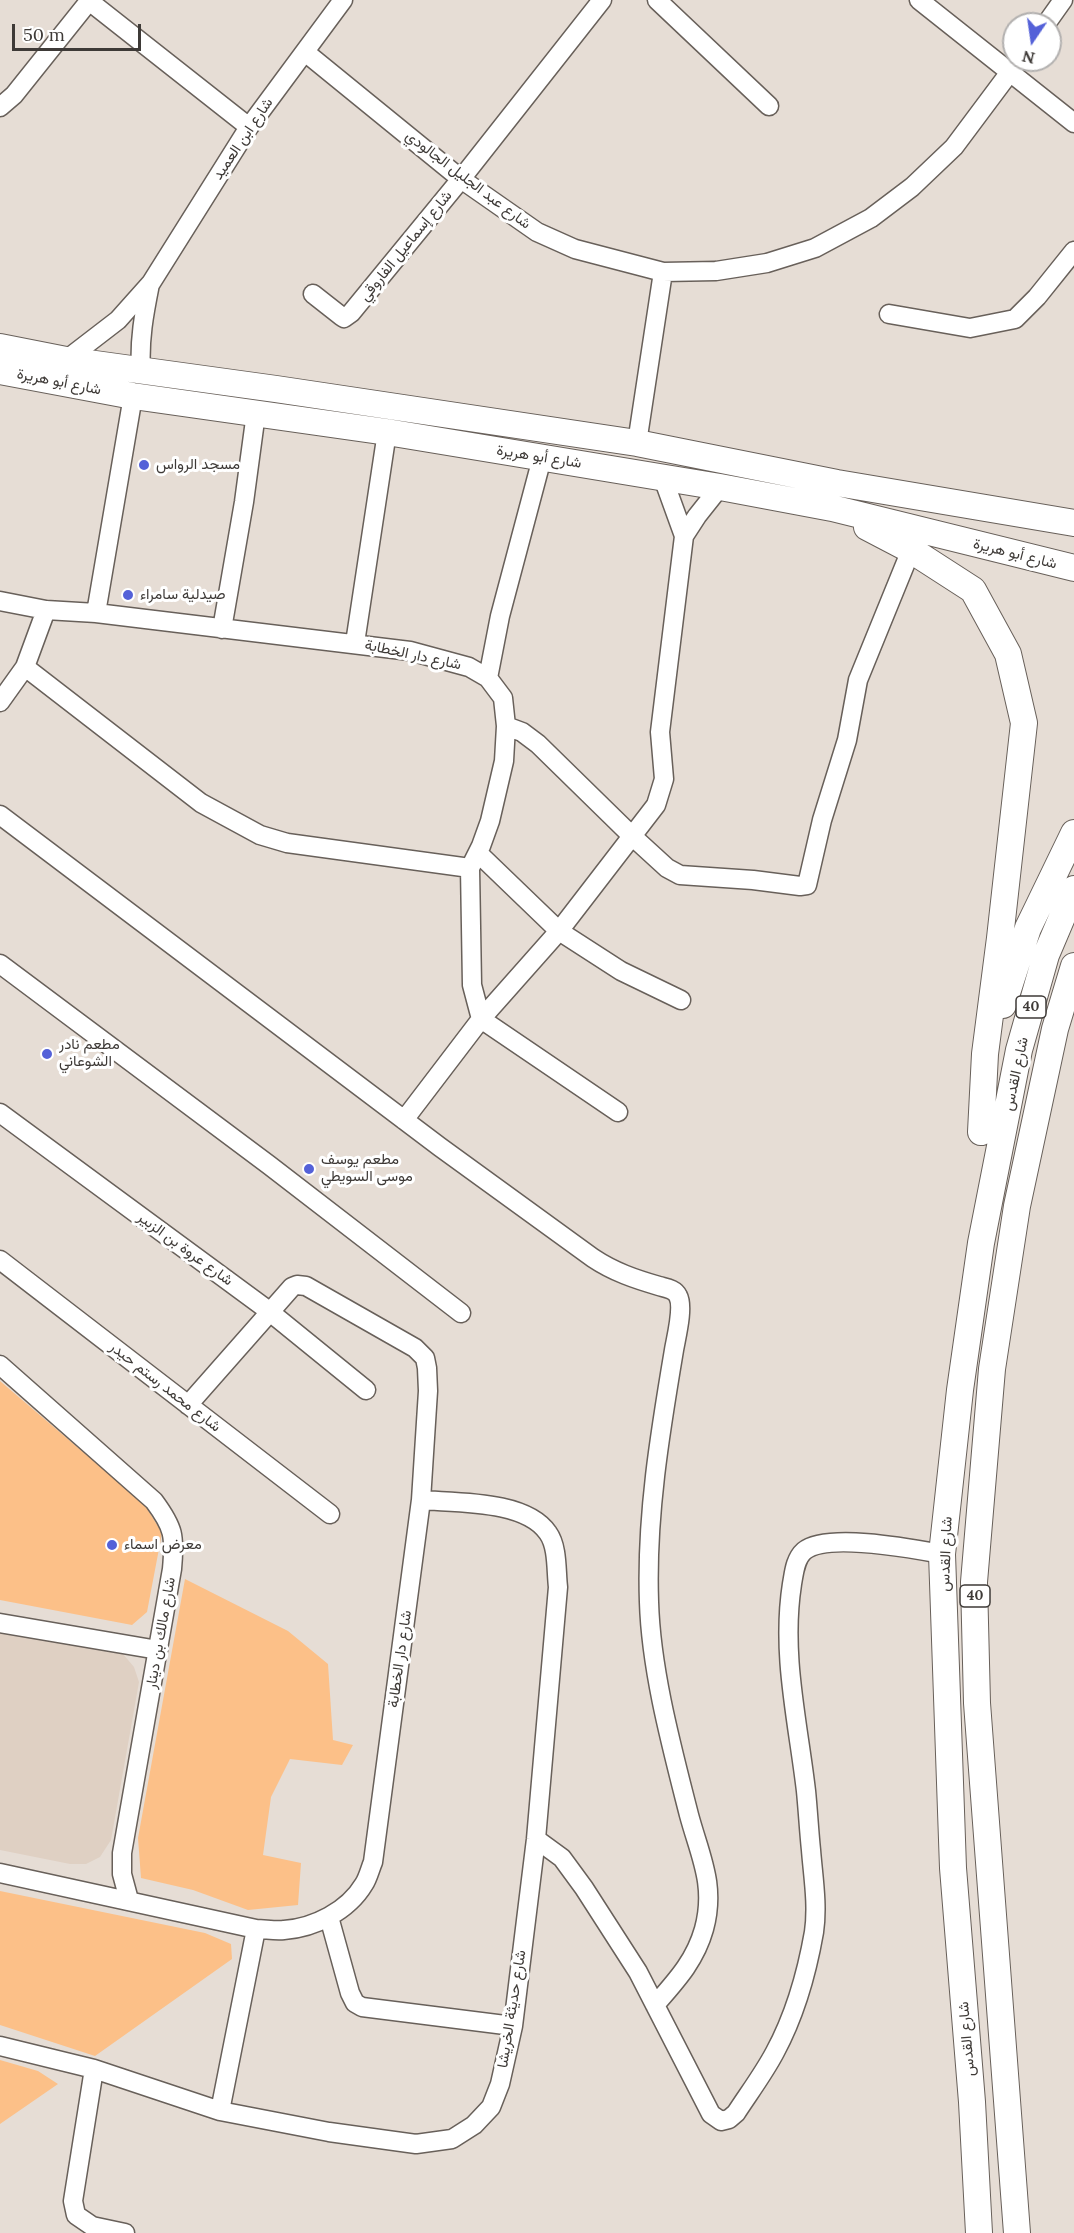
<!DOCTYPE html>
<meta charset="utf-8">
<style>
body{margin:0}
#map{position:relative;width:1074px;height:2233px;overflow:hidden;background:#e6ddd5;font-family:Lora,serif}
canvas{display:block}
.north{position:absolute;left:1002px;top:12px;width:60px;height:60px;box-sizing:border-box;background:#fff;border:2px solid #b2b0af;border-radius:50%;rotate:193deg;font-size:16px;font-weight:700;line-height:24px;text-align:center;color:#3e3a37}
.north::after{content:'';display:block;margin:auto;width:21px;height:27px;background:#5461d8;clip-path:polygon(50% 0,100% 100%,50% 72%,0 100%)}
.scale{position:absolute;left:12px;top:24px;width:129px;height:27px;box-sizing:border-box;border:3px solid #3e3a37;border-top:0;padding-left:8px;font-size:18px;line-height:21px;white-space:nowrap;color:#3e3a37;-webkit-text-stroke:4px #fff;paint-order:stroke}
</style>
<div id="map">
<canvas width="1074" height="2233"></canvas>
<div class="north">N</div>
<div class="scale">50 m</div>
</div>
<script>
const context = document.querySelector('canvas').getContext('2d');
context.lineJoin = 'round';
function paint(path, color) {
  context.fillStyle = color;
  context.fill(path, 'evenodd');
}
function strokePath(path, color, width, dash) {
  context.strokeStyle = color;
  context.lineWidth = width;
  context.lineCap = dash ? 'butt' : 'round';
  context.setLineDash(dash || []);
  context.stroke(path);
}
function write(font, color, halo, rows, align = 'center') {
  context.font = font + ' Lora,Vazirmatn,serif';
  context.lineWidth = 6;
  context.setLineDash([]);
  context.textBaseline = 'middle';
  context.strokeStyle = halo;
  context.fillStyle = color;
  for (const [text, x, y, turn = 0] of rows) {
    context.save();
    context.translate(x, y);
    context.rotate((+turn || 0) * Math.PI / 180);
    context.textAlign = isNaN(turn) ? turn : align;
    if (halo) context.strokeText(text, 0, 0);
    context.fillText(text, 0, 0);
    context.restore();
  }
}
paint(new Path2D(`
 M 0,1631 L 123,1654 L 134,1667 L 139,1682 L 111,1840 L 100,1857 L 86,1864 L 70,1864 L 0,1850 Z`), '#dfd0c3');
paint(new Path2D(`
 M 0,1381 L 145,1505 L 162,1533 L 147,1612 L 132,1625 L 0,1600 Z
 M 185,1579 L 288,1631 L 328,1664 L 333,1740 L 353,1745 L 342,1765 L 290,1759 L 271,1797 L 263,1855 L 301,1863 L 298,1905 L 248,1910 L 193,1890 L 141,1878 L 138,1838 Z
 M 0,1891 L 205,1933 L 231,1944 L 232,1959 L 95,2056 L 0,2025 Z
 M 0,2060 L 38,2071 L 58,2084 L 0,2124 Z`), '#fcc088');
const minor = new Path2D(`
 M 657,0 L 769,106
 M 919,0 L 1074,123
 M 89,1 L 249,127
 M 1046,24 L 1063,0
 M 305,52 L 461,179 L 537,232 L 575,249 L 663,272 L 716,271 L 767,263 L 815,248 L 871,218 L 912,187 L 954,147 L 1019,60
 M 0,107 L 14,95 L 90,0
 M 313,294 L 341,316 L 344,318 L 351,313 L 461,179 L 602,0
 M 889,314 L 970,328 L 1015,319 L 1037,297 L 1074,251
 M 66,360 L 118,320 L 151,283 L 249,127 L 343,0
 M 141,371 C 139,340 144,314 150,284
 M 637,443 L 663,272
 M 663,478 L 684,536
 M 0,601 L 46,610 L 96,613 L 410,651 L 469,667 L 488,678 L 503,698 L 506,726 L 504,761 L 490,821 L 481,846 L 470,868 L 472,985 L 481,1019 L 404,1120
 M 96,613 L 133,396
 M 222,629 L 244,502 L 256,413
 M 355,643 L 387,432
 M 25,667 L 201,803 L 260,835 L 287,843 L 470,868
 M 488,678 L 500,616 L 542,458
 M 0,702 L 25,667 L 46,610
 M 506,726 L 522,732 L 538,744 L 632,836 L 667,868 L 680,875 L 753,880 L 800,886 L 807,885 L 822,820 L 847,740 L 858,680 L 911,550
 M 0,815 L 440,1147 L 593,1258 C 614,1272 635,1279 659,1286 C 666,1288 675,1289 678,1296 C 684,1307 676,1338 674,1350 C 660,1433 646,1517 649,1602 C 651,1671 672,1748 689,1815 C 700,1856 716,1885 704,1929 C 695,1961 676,1981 655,2005
 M 478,853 L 559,931 L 621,971 L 681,1000
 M 0,964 L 269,1165 L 461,1313
 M 618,1112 L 481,1019 L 559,931 L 656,805 L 664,779 L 660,732 L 684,536 L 697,516 L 720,487
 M 0,1113 L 265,1308 L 366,1390
 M 0,1260 L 330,1514
 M 0,1365 L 154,1501 C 174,1528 175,1536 172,1569 L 122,1853 L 122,1874 L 129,1900
 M 0,1623 L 158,1650
 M 536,1839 L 562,1858 L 584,1888 L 638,1972 L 711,2114 L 721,2121 L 729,2119 L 736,2113 C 749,2093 764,2073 775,2052 C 795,2015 807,1972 814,1932 C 818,1905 813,1876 811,1850 C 809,1831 808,1811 806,1791 C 798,1722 781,1654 792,1584 C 794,1573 795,1559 804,1551 C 827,1532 914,1549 942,1554
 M 0,1873 L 256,1929 C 265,1929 275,1931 284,1930 C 314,1928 348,1911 364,1884 C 368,1878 370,1869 373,1862 L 421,1500 L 428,1391 L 427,1368 L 425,1358 L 415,1348 L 306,1286 L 297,1285 L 292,1287 L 188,1405
 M 329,1917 L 350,1993 L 355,2003 L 362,2007 L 513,2026
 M 0,2046 L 94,2069 L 220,2111 L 329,2132 L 416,2144 L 452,2139 L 474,2125 L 491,2107 L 500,2084 L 513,2026 L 536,1839 L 558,1587 C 556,1571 558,1547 548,1533 C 526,1500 457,1503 421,1500
 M 94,2069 L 73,2201 L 76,2215 L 92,2226 L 125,2233
 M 220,2111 L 256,1929`);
const highway = new Path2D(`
 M 0,347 L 66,360 L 276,389 L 637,443 L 837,483 L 1074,523
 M 0,371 L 133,396 L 387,432 L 720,487 L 832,508 L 1074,568
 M 867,527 L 911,550 L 973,590 L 1008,654 L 1024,723 L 1000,938 L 985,1054 L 981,1132
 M 1003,1005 L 1028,928 L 1074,833
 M 979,2233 L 972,2102 L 953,1868 L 942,1554 L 960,1390 L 981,1243 L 1019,1050 L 1046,955 L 1074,889
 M 1017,2233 L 977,1703 L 974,1582 L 992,1369 L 1017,1206 L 1055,1029 L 1074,966`);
strokePath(minor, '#68605a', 21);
strokePath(highway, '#68605a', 28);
strokePath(minor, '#fff', 18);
strokePath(highway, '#fff', 26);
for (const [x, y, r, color] of [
 [144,465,6,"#5461d8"],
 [128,595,6,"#5461d8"],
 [47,1054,6,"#5461d8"],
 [309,1169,6,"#5461d8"],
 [112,1545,6,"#5461d8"]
]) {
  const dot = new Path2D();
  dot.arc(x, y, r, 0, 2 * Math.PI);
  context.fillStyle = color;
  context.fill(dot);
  strokePath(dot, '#fff', 2);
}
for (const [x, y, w] of [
 [1031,1007,30],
 [975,1596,30]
]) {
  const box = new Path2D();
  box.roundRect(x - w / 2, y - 11, w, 22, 4.5);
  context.fillStyle = '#fff';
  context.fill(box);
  strokePath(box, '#3e3a37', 1.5);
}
write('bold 14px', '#3e3a37', null, [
 ["40",1031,1007],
 ["40",975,1596]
]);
write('15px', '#3e3a37', '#fff', [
 ["شارع ابن العميد",243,139,-56],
 ["شارع عبد الجليل الجالودي",468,180,37],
 ["شارع إسماعيل الفاروقي",406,246,-51],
 ["شارع أبو هريرة",59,382,11],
 ["شارع أبو هريرة",539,457,9],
 ["شارع أبو هريرة",1015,554,14],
 ["شارع دار الخطابة",413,655,12],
 ["شارع القدس",1016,1074,-78],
 ["شارع عروة بن الزبير",185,1249,36],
 ["شارع محمد رستم حيدر",165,1387,38],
 ["شارع القدس",946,1554,-88],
 ["شارع مالك بن دينار",161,1633,-80],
 ["شارع دار الخطابة",400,1659,-82],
 ["شارع حديثة الخريشا",512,2009,-81],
 ["شارع القدس",967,2039,-95]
]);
write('15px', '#3e3a37', '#fff', [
 ["مسجد الرواس",156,465],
 ["صيدلية سامراء",140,595],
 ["مطعم نادر",59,1045],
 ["الشوعاني",59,1062],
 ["مطعم يوسف",321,1160],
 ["موسى السويطي",321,1177],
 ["معرض اسماء",124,1545]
], 'left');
</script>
